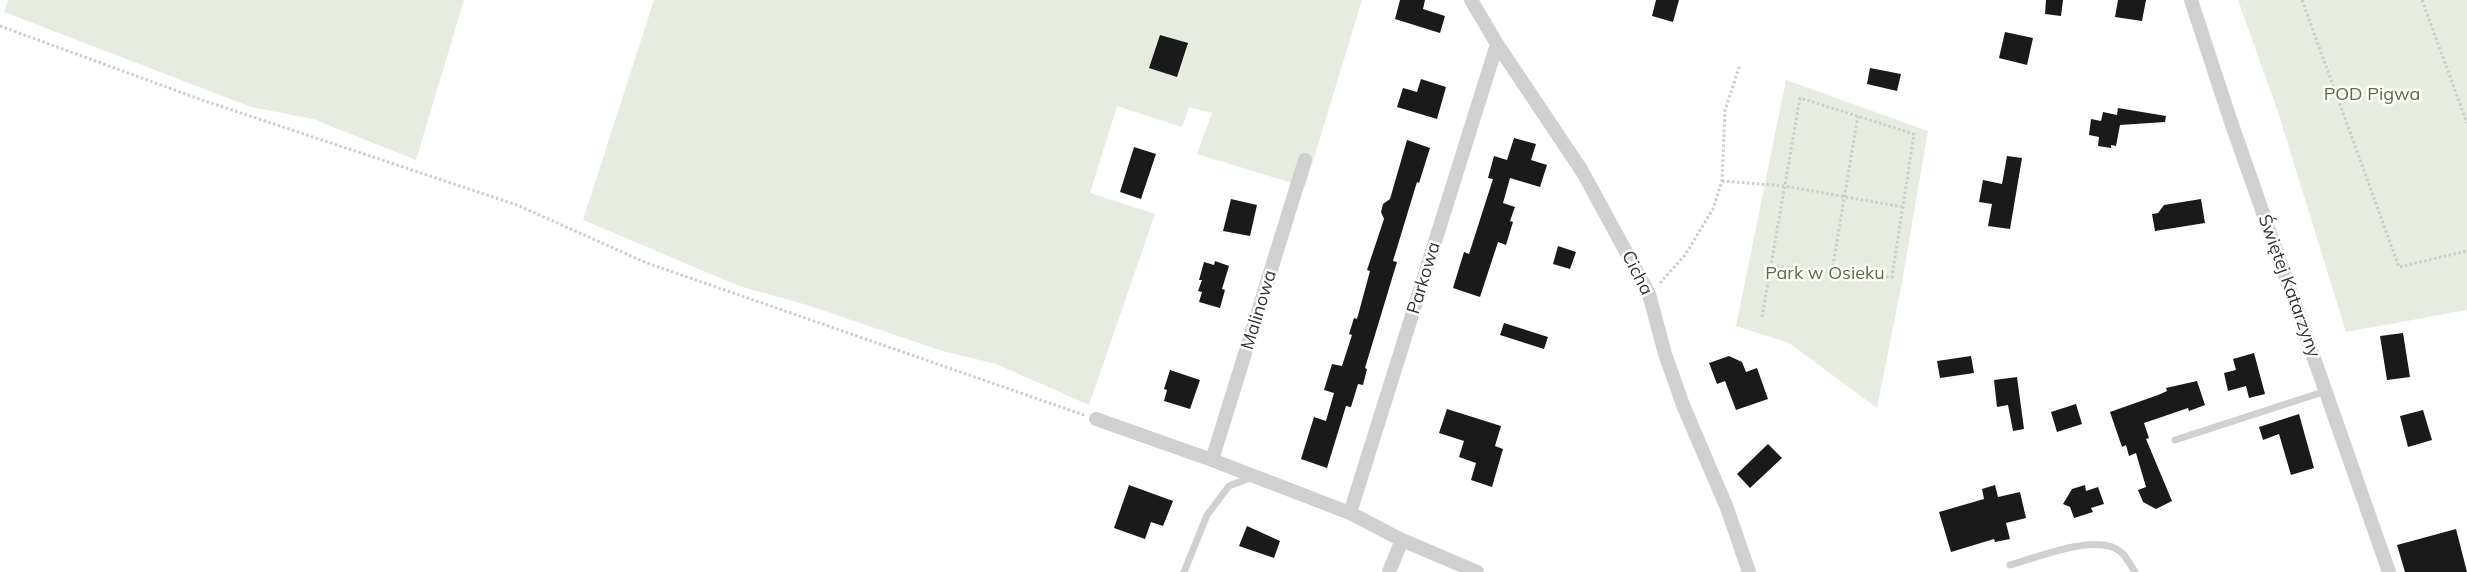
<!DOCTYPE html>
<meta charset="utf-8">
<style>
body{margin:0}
canvas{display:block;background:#fff}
</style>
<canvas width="2467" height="572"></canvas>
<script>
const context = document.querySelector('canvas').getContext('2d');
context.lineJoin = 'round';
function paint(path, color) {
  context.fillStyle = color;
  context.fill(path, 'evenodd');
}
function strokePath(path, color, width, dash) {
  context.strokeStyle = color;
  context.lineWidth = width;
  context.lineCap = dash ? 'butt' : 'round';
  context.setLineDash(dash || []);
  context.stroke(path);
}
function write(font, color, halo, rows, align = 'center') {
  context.font = font + ' Mulish,sans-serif';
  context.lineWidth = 5;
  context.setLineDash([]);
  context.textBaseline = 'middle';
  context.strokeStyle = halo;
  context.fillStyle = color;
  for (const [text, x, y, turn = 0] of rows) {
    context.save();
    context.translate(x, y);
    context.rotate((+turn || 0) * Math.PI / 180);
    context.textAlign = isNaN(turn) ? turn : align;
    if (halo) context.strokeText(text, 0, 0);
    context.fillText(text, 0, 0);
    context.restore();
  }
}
paint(new Path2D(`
 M 8,0 L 464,0 L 416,160 L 313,119 L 251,107 L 4,12 Z
 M 654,0 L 1362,0 L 1305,187 L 1197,154 L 1212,113 L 1189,107 L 1182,127 L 1117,106 L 1090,193 L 1155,214 L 1089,405 L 996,364 L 942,351 L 807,305 L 739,286 L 583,220 Z
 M 2238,0 L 2467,0 L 2467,310 L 2346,332 L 2278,112 Z
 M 1786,80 L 1928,131 L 1902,282 L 1877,408 L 1789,343 L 1736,326 Z`), '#e6ecdf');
paint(new Path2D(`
 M 1400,0 L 1425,0 L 1423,9 L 1445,16 L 1440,33 L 1395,19 Z
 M 1656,0 L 1679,0 L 1673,22 L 1652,16 Z
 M 2046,0 L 2063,0 L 2061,16 L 2045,14 Z
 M 2118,0 L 2146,0 L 2142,21 L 2115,17 Z
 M 2005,32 L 2033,38 L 2027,65 L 1999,58 Z
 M 1160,35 L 1188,43 L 1177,77 L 1149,68 Z
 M 1870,68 L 1901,74 L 1897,91 L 1867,84 Z
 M 1421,79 L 1446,87 L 1437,119 L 1397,107 L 1403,88 L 1417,92 Z
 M 2118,108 L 2166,116 L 2165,122 L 2120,125 L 2116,146 L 2111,145 L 2111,148 L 2098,146 L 2099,137 L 2089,135 L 2091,119 L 2101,121 L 2103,112 L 2117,115 Z
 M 1514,138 L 1536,144 L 1531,160 L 1547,165 L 1540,187 L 1510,178 L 1503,203 L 1515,207 L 1510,221 L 1513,222 L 1506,245 L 1498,242 L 1480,297 L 1453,288 L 1464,252 L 1469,254 L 1493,179 L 1488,178 L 1494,156 L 1507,160 Z
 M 1407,140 L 1430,148 L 1419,183 L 1417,182 L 1393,261 L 1397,262 L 1365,368 L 1367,369 L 1363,385 L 1358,384 L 1351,407 L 1346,406 L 1327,468 L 1301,459 L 1314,417 L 1326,421 L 1334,393 L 1324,390 L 1332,364 L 1342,366 L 1352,335 L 1349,334 L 1354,318 L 1357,319 L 1370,271 L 1367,270 L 1384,219 L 1381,212 L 1383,204 L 1390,199 Z
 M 1134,147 L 1156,154 L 1141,199 L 1120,192 Z
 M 2007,156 L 2022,158 L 2010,229 L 1988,226 L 1992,204 L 1979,202 L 1983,180 L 2002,184 Z
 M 1231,199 L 1257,205 L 1250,236 L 1223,231 Z
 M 2201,199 L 2205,223 L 2155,231 L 2152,214 L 2158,213 L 2164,205 Z
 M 1558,246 L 1576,252 L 1570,269 L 1553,264 Z
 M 1215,261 L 1229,266 L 1222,289 L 1225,290 L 1220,308 L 1199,302 L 1202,292 L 1198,291 L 1202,280 L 1199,280 L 1204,262 L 1214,265 Z
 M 1504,323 L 1548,337 L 1544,349 L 1500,335 Z
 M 2403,333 L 2410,377 L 2387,380 L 2380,336 Z
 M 2254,353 L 2265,394 L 2249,398 L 2246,386 L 2228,391 L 2224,373 L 2236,370 L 2233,359 Z
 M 1729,356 L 1742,362 L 1746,372 L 1757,368 L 1768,399 L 1736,410 L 1725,381 L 1717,384 L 1709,363 Z
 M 1971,356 L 1974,373 L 1940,378 L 1937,361 Z
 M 1170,370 L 1200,380 L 1190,409 L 1164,401 L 1167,390 L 1164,389 Z
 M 2017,377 L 2024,429 L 2013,431 L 2008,405 L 1997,407 L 1994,380 Z
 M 2197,381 L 2205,405 L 2189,411 L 2188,408 L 2144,423 L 2149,438 L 2146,439 L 2172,501 L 2156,509 L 2143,502 L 2138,490 L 2146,487 L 2136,453 L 2129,456 L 2126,445 L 2122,447 L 2110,412 L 2158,395 L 2167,391 L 2166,388 Z
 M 2076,404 L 2082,424 L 2057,432 L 2051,412 Z
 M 1447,409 L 1501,426 L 1495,446 L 1503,449 L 1492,487 L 1471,480 L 1476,463 L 1459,457 L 1464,441 L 1439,433 Z
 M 2423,410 L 2432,440 L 2408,447 L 2400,416 Z
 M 2299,414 L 2314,468 L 2291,475 L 2279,434 L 2263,440 L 2259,427 Z
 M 1768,444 L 1782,458 L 1750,488 L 1737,474 Z
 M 1129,485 L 1173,501 L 1163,526 L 1151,522 L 1145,539 L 1114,528 Z
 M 1995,485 L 1998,497 L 2020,492 L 2026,518 L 2006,523 L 2010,539 L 1995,542 L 1994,539 L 1951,552 L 1939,512 L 1984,499 L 1982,489 Z
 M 2085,485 L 2086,491 L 2098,487 L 2104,504 L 2091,508 L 2093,512 L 2074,518 L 2070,507 L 2063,504 L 2072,489 Z
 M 1247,526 L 1280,541 L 1274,558 L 1239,546 Z
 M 2456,529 L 2467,572 L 2405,572 L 2397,545 Z`), '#1a1a1a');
strokePath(new Path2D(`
 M 2302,0 L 2399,267 L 2467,251
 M 2422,0 L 2467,123
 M 0,26 L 199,99 L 517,205 L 647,263 L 1084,415
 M 1722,181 L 1784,186 L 1903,207
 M 1832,271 L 1858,115
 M 1660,283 L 1685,255 L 1713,209 L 1722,181 L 1725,110 L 1740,65
 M 1762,317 L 1800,98 L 1914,134 L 1892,277 L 1770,266`), '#cdcdcd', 3, [2.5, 2.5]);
strokePath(new Path2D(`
 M 2175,440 L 2326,391
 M 2010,565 C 2037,558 2099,531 2122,553 C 2127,558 2131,566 2135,572
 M 1184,572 L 1207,515 L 1229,486 L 1252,477`), '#d0d0d0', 7);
strokePath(new Path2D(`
 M 1471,0 L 1497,44 L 1582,171 L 1649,294 L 1665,354 L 1683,405 L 1727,508 L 1749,572
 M 2191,0 L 2230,119 L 2389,572
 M 1096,419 L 1212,460 L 1350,513 L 1402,540 L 1477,572
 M 1212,460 L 1305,160
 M 1350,513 L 1497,44
 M 1389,572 L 1402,540`), '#d0d0d0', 14);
write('18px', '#56703f', '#fff', [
 ["POD Pigwa",2372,95],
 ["Park w Osieku",1825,274]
]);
write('18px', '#333', '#fff', [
 ["Cicha",1637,273,63],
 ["Parkowa",1424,278,-73],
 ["Świętej Katarzyny",2289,286,70],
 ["Malinowa",1259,310,-73]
]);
</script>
